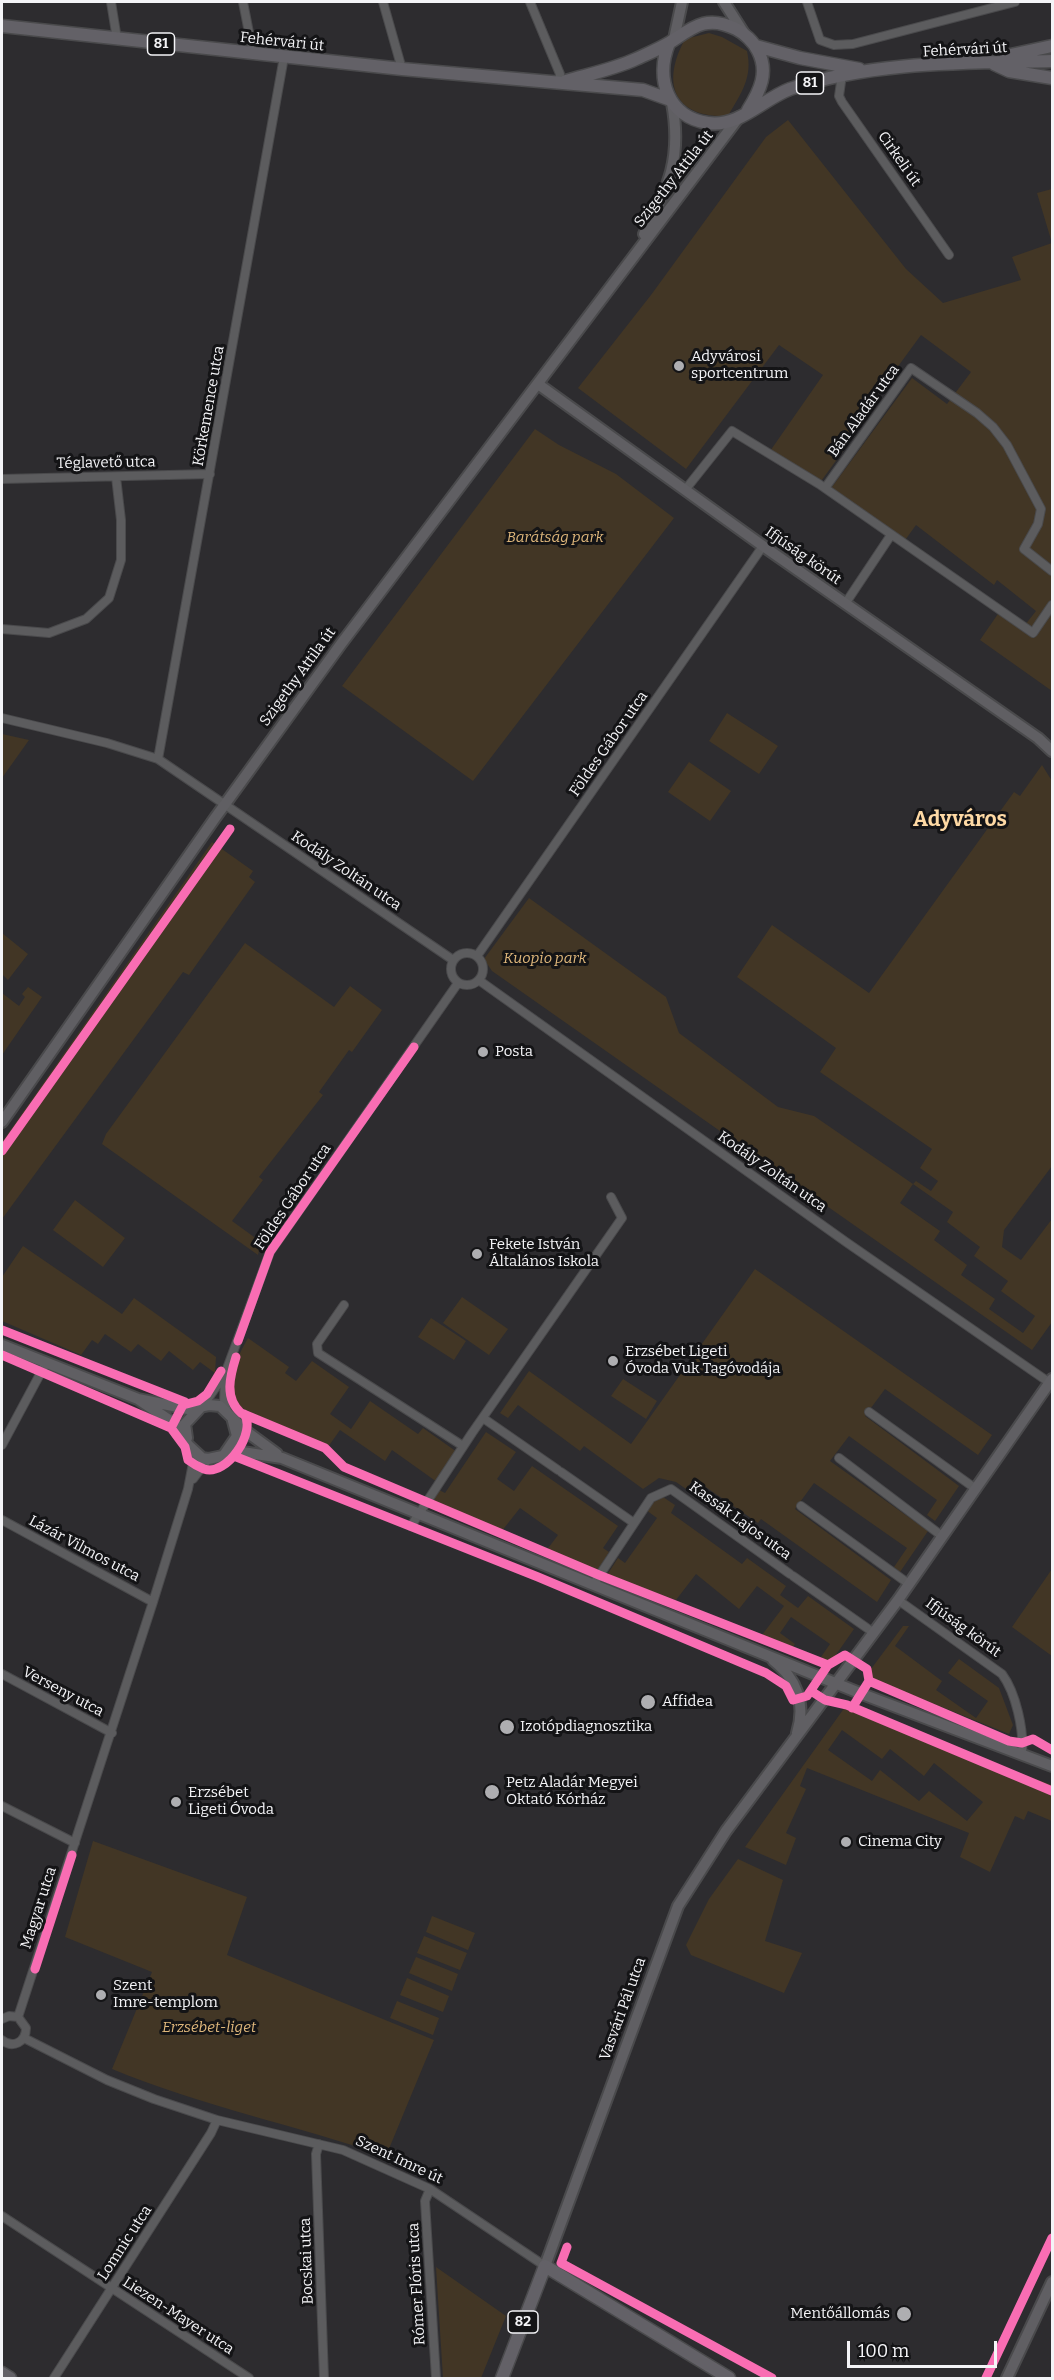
<!DOCTYPE html>
<meta charset="utf-8">
<style>
body{margin:0}
#map{position:relative;width:1054px;height:2380px;overflow:hidden;background:#2d2c2f;font-family:Bitter,serif}
canvas{display:block}
.frame{position:absolute;inset:0;border:3px solid #f4f4f7;pointer-events:none}
.scale{position:absolute;left:847px;top:2341px;width:150px;height:27px;box-sizing:border-box;border:3px solid #f4f4f7;border-top:0;padding-left:8px;font-size:18px;line-height:21px;white-space:nowrap;color:#f4f4f7;-webkit-text-stroke:4px #141416;paint-order:stroke}
</style>
<div id="map">
<canvas width="1054" height="2380"></canvas>
<div class="frame"></div>
<div class="scale">100 m</div>
</div>
<script>
const context = document.querySelector('canvas').getContext('2d');
context.lineJoin = 'round';
function paint(path, color) {
  context.fillStyle = color;
  context.fill(path, 'evenodd');
}
function strokePath(path, color, width, dash) {
  context.strokeStyle = color;
  context.lineWidth = width;
  context.lineCap = dash ? 'butt' : 'round';
  context.setLineDash(dash || []);
  context.stroke(path);
}
function write(font, color, halo, rows, align = 'center') {
  context.font = font + ' Bitter,serif';
  context.lineWidth = 6;
  context.setLineDash([]);
  context.textBaseline = 'middle';
  context.strokeStyle = halo;
  context.fillStyle = color;
  for (const [text, x, y, turn = 0] of rows) {
    context.save();
    context.translate(x, y);
    context.rotate((+turn || 0) * Math.PI / 180);
    context.textAlign = isNaN(turn) ? turn : align;
    if (halo) context.strokeText(text, 0, 0);
    context.fillText(text, 0, 0);
    context.restore();
  }
}
paint(new Path2D(`
 M 709,33 L 722,37 L 747,51 C 753,78 741,93 728,116 C 673,118 661,83 685,39 Z
 M 788,120 L 906,269 L 943,303 L 1021,280 L 1012,257 L 1052,243 L 1052,691 L 980,640 L 1000,611 L 984,599 L 986,596 L 1025,625 L 1036,611 L 997,580 L 994,585 L 916,525 L 903,543 L 829,491 L 912,378 L 947,404 L 971,372 L 921,335 L 839,447 L 843,451 L 819,484 L 768,454 L 823,375 L 779,345 L 686,469 L 578,388 L 651,295 L 766,137 Z
 M 1052,189 L 1052,243 L 1037,193 Z
 M 535,429 L 559,445 L 616,474 L 674,518 L 473,781 L 342,686 Z
 M 727,713 L 778,746 L 759,774 L 709,741 Z
 M 2,734 L 29,740 L 2,778 Z
 M 689,762 L 731,791 L 710,821 L 668,792 Z
 M 1042,765 L 1052,781 L 1052,1166 L 1004,1230 L 1002,1247 L 1021,1260 L 1052,1219 L 1052,1322 L 1032,1350 L 492,971 L 484,959 L 529,898 L 666,997 L 679,1033 L 778,1107 L 814,1116 L 913,1184 L 916,1181 L 931,1191 L 938,1181 L 920,1168 L 932,1149 L 820,1072 L 836,1048 L 737,977 L 772,925 L 869,993 L 1014,792 L 1020,796 ZM 913,1184 L 953,1212 L 947,1222 L 980,1247 L 974,1256 L 1008,1281 L 1001,1291 L 1035,1316 L 1023,1333 L 989,1309 L 995,1299 L 961,1275 L 967,1265 L 934,1240 L 940,1231 L 900,1203 Z
 M 212,842 L 253,871 L 249,877 L 255,882 L 189,975 L 183,972 L 2,1219 L 2,1142 Z
 M 2,933 L 28,954 L 8,980 L 2,974 Z
 M 245,943 L 334,1007 L 350,986 L 382,1010 L 352,1052 L 349,1050 L 319,1092 L 323,1095 L 259,1177 L 263,1180 L 232,1221 L 261,1242 L 258,1255 L 102,1144 L 106,1134 Z
 M 28,987 L 42,997 L 2,1055 L 2,993 L 19,1006 L 25,997 L 22,994 Z
 M 75,1200 L 125,1238 L 103,1267 L 53,1230 Z
 M 23,1246 L 122,1314 L 134,1298 L 216,1357 L 215,1373 L 200,1362 L 193,1370 L 169,1351 L 161,1361 L 138,1344 L 131,1352 L 105,1334 L 98,1344 L 92,1340 L 81,1355 L 2,1321 L 2,1277 Z
 M 755,1269 L 992,1435 L 978,1455 L 885,1389 L 865,1416 L 959,1486 L 935,1521 L 927,1515 L 937,1500 L 849,1436 L 830,1461 L 928,1531 L 900,1572 L 894,1567 L 907,1548 L 814,1483 L 795,1509 L 891,1580 L 877,1602 L 761,1519 L 758,1523 L 694,1479 L 686,1489 L 676,1482 L 659,1478 L 643,1489 L 584,1446 L 580,1451 L 518,1405 L 508,1418 L 500,1413 L 529,1371 L 631,1444 Z
 M 462,1297 L 508,1329 L 489,1355 L 443,1323 Z
 M 431,1318 L 466,1341 L 454,1360 L 418,1337 Z
 M 248,1338 L 289,1367 L 285,1373 L 296,1381 L 312,1361 L 349,1387 L 330,1414 L 351,1429 L 370,1401 L 418,1434 L 423,1428 L 457,1452 L 437,1482 L 392,1450 L 385,1461 L 340,1430 L 328,1447 L 235,1405 C 225,1383 237,1357 248,1338 Z
 M 623,1379 L 657,1401 L 646,1419 L 611,1396 Z
 M 486,1432 L 516,1452 L 497,1479 L 514,1491 L 532,1466 L 618,1526 L 603,1548 L 609,1552 L 597,1572 L 546,1551 L 558,1535 L 520,1508 L 501,1532 L 431,1502 L 439,1490 L 445,1493 Z
 M 663,1497 L 675,1505 L 671,1513 L 742,1564 L 747,1558 L 786,1586 L 780,1595 L 798,1608 L 808,1596 L 854,1629 L 833,1659 L 828,1662 L 821,1657 L 830,1644 L 791,1617 L 780,1633 L 795,1644 L 792,1648 L 762,1635 L 784,1606 L 757,1586 L 739,1609 L 696,1574 L 676,1600 L 607,1575 L 618,1558 L 625,1563 L 657,1518 L 646,1510 L 653,1502 Z
 M 1052,1569 L 1052,1656 L 1012,1627 Z
 M 903,1626 L 909,1626 L 895,1646 L 942,1681 L 936,1690 L 976,1718 L 988,1701 L 948,1673 L 959,1659 L 999,1688 L 1013,1725 L 1009,1734 L 872,1679 L 871,1669 Z
 M 845,1707 L 1052,1785 L 1052,1821 L 1028,1811 L 1024,1820 L 1015,1816 L 990,1872 L 960,1857 L 969,1833 L 807,1768 L 800,1786 L 806,1789 L 786,1833 L 796,1838 L 786,1865 L 745,1847 ZM 842,1730 L 882,1759 L 890,1749 L 924,1776 L 934,1763 L 983,1802 L 967,1821 L 929,1791 L 919,1801 L 880,1770 L 872,1781 L 828,1750 Z
 M 93,1841 L 247,1897 L 227,1955 L 434,2040 L 386,2156 C 295,2125 201,2106 112,2069 L 152,1972 L 65,1937 Z
 M 738,1859 L 783,1880 L 765,1941 L 802,1953 L 784,1993 L 691,1955 L 686,1945 L 709,1899 Z
 M 432,1916 L 475,1933 L 468,1950 L 426,1932 Z
 M 424,1936 L 467,1953 L 460,1970 L 417,1953 Z
 M 416,1957 L 458,1974 L 452,1991 L 409,1973 Z
 M 407,1978 L 449,1996 L 443,2012 L 400,1995 Z
 M 397,2001 L 439,2018 L 433,2035 L 390,2018 Z
 M 436,2267 L 506,2316 L 481,2378 L 443,2378 Z`), '#423625');
const street = new Path2D(`
 M 111,2 L 117,39
 M 243,2 L 253,53
 M 383,2 L 402,69
 M 530,2 L 560,74 L 559,83
 M 807,2 L 820,40 L 834,45 L 853,44 L 1015,2
 M 842,75 L 839,96 L 842,102 L 949,255
 M 2,479 L 210,474
 M 825,488 L 911,368 L 977,413 L 993,427 L 1007,445 L 1041,509 L 1038,524 L 1024,549 L 1052,571
 M 685,490 L 732,431 L 819,484 L 1033,633 L 1052,605
 M 845,604 L 891,535
 M 2,629 L 49,633 L 86,619 L 109,598 L 121,560 L 121,520 L 116,477
 M 2,718 L 107,743 L 158,759 L 453,960
 M 158,759 L 284,57
 M451 969a16 16 0 1 1 32 0a16 16 0 1 1-32 0Z
 M 477,956 L 763,546
 M 480,981 L 846,1242 L 1050,1383
 M 344,1305 L 317,1344 L 318,1353 L 463,1446
 M 225,1376 L 224,1402 L 227,1411
 M 203,1406 L 225,1374 L 270,1252 L 458,983
 M 869,1412 L 976,1489
 M 483,1418 L 558,1470
 M 2,1445 L 46,1363
 M 839,1458 L 942,1536
 M 561,1472 L 634,1523
 M 193,1479 L 208,1459
 M 801,1506 L 909,1584
 M 2,1520 L 153,1602
 M 411,1526 L 472,1433 L 622,1218 L 611,1197
 M 793,1576 L 874,1633
 M 593,1585 L 651,1498 L 671,1489 L 790,1574
 M 898,1600 L 1002,1674 C 1016,1693 1024,1730 1022,1753
 M 2,1674 L 112,1733
 M 2,1806 L 75,1843
 M 18,2017 L 153,1602 L 188,1489 L 193,1463 L 192,1451
 M 2,2019 L 9,2016 L 18,2017 L 26,2028 C 26,2042 13,2049 2,2040
 M 24,2038 L 107,2080 L 154,2099 L 217,2120 L 343,2150 L 430,2189 L 545,2266
 M 319,2144 L 316,2154 L 324,2378
 M 430,2189 L 425,2201 L 436,2378
 M 2,2216 L 249,2378
 M 54,2378 L 211,2133 L 217,2120`);
const secondary = new Path2D(`
 M 724,2 L 745,35
 M 674,39 L 682,2
 M 644,234 C 669,187 682,157 672,103
 M 538,384 L 763,546 L 1038,738 L 1052,751
 M 2,1122 L 215,818 L 341,644 L 739,117
 M 2,1345 L 138,1399 L 188,1409 L 209,1405 L 220,1406 L 247,1432 L 277,1454
 M 138,1399 L 178,1426 L 188,1445 L 202,1458 L 208,1459 L 242,1452 L 282,1458 L 862,1694 L 1052,1766
 M 187,1438 L 185,1424 L 200,1408
 M 224,1455 L 237,1436 L 233,1421
 M 773,1660 C 797,1679 806,1704 797,1733
 M 545,2266 L 678,1906 L 726,1831 L 898,1600 L 1052,1379
 M 1007,2378 L 1052,2282`);
const primary = new Path2D(`
 M 2,26 L 402,69 L 643,90 L 668,99
 M 669,43 C 655,78 667,117 708,123 C 738,128 763,99 790,89 C 873,61 966,63 1052,61
 M 756,46 L 800,58 L 859,69
 M 1006,56 L 1052,46
 M 994,64 L 1009,71 L 1052,78
 M 566,81 C 590,74 614,69 636,59 C 647,54 659,49 669,43 C 692,28 706,14 736,29 C 744,33 754,42 758,51 C 769,72 760,91 748,110
 M 2,2373 L 10,2378
 M 502,2378 L 545,2266 L 729,2378`);
strokePath(street, '#4a4a4c', 10);
strokePath(secondary, '#4a4a4c', 14);
strokePath(primary, '#4a4a4c', 15);
strokePath(street, '#5c5c5e', 8);
strokePath(secondary, '#605f63', 10);
strokePath(primary, '#636167', 12);
strokePath(new Path2D(`
 M 2,1151 L 230,829
 M 2,1330 L 185,1402
 M 238,1341 L 270,1252 L 414,1047
 M 2,1355 L 171,1428
 M 236,1357 C 230,1376 224,1398 241,1413 L 325,1448 L 344,1467 L 599,1575 L 828,1665 L 845,1655 L 867,1669 L 869,1681 L 852,1708
 M 221,1371 L 207,1394 L 198,1401 L 183,1405 L 171,1428 L 185,1447 L 188,1460 C 192,1463 199,1467 204,1469 C 227,1477 257,1431 244,1414
 M 234,1456 L 538,1577 L 766,1673 L 786,1686 L 793,1700 L 807,1696 L 828,1665
 M 869,1681 L 1009,1741 L 1022,1743 L 1033,1739 L 1052,1750
 M 811,1691 L 825,1700 L 847,1705 L 1052,1791
 M 35,1969 L 72,1855
 M 567,2247 L 561,2263 L 772,2378
 M 986,2378 L 1052,2238`), '#f96db3', 9);
for (const [x, y, r, color] of [
 [679,366,6,"#aeaeb1"],
 [483,1052,6,"#aeaeb1"],
 [477,1254,6,"#aeaeb1"],
 [613,1361,6,"#aeaeb1"],
 [648,1702,8,"#aeaeb1"],
 [507,1727,8,"#aeaeb1"],
 [492,1792,8,"#aeaeb1"],
 [176,1802,6,"#aeaeb1"],
 [846,1842,6,"#aeaeb1"],
 [101,1995,6,"#aeaeb1"],
 [904,2314,8,"#aeaeb1"]
]) {
  const dot = new Path2D();
  dot.arc(x, y, r, 0, 2 * Math.PI);
  context.fillStyle = color;
  context.fill(dot);
  strokePath(dot, '#141416', 2);
}
for (const [x, y, w] of [
 [161,44,27],
 [810,83,27],
 [523,2322,30]
]) {
  const box = new Path2D();
  box.roundRect(x - w / 2, y - 11, w, 22, 4.5);
  context.fillStyle = '#141416';
  context.fill(box);
  strokePath(box, '#f4f4f7', 1.5);
}
write('bold 14px', '#f4f4f7', null, [
 ["81",161,44],
 ["81",810,83],
 ["82",523,2322]
]);
write('15px', '#f4f4f7', '#141416', [
 ["Fehérvári út",282,42,6],
 ["Fehérvári út",965,50,-3],
 ["Cirkeli út",899,159,55],
 ["Szigethy Attila út",674,179,-52],
 ["Körkemence utca",209,406,-80],
 ["Bán Aladár utca",864,411,-54],
 ["Téglavető utca",106,463,-1],
 ["Ifjúság körút",803,556,35],
 ["Szigethy Attila út",298,677,-54],
 ["Földes Gábor utca",609,744,-55],
 ["Kodály Zoltán utca",346,871,34],
 ["Kodály Zoltán utca",772,1172,35],
 ["Földes Gábor utca",293,1197,-56],
 ["Kassák Lajos utca",740,1521,36],
 ["Lázár Vilmos utca",84,1549,28],
 ["Ifjúság körút",963,1628,36],
 ["Verseny utca",63,1692,28],
 ["Magyar utca",39,1908,-72],
 ["Vasvári Pál utca",623,2009,-70],
 ["Szent Imre út",399,2160,25],
 ["Lomnic utca",125,2243,-57],
 ["Bocskai utca",307,2261,-92],
 ["Rómer Flóris utca",417,2284,-93],
 ["Liezen-Mayer utca",178,2316,33]
]);
write('15px', '#f4f4f7', '#141416', [
 ["Adyvárosi",691,357],
 ["sportcentrum",691,374],
 ["Posta",495,1052],
 ["Fekete István",489,1245],
 ["Általános Iskola",489,1262],
 ["Erzsébet Ligeti",625,1352],
 ["Óvoda Vuk Tagóvodája",625,1369],
 ["Affidea",662,1702],
 ["Izotópdiagnosztika",520,1727],
 ["Petz Aladár Megyei",506,1783],
 ["Oktató Kórház",506,1800],
 ["Erzsébet",188,1793],
 ["Ligeti Óvoda",188,1810],
 ["Cinema City",858,1842],
 ["Szent",113,1986],
 ["Imre-templom",113,2003],
 ["Mentőállomás",890,2314,"right"]
], 'left');
write('italic 15px', '#dfb77b', '#141416', [
 ["Barátság park",555,538],
 ["Kuopio park",545,959],
 ["Erzsébet-liget",209,2028]
]);
write('bold 21px', '#fed9a4', '#141416', [
 ["Adyváros",960,820]
]);
</script>
